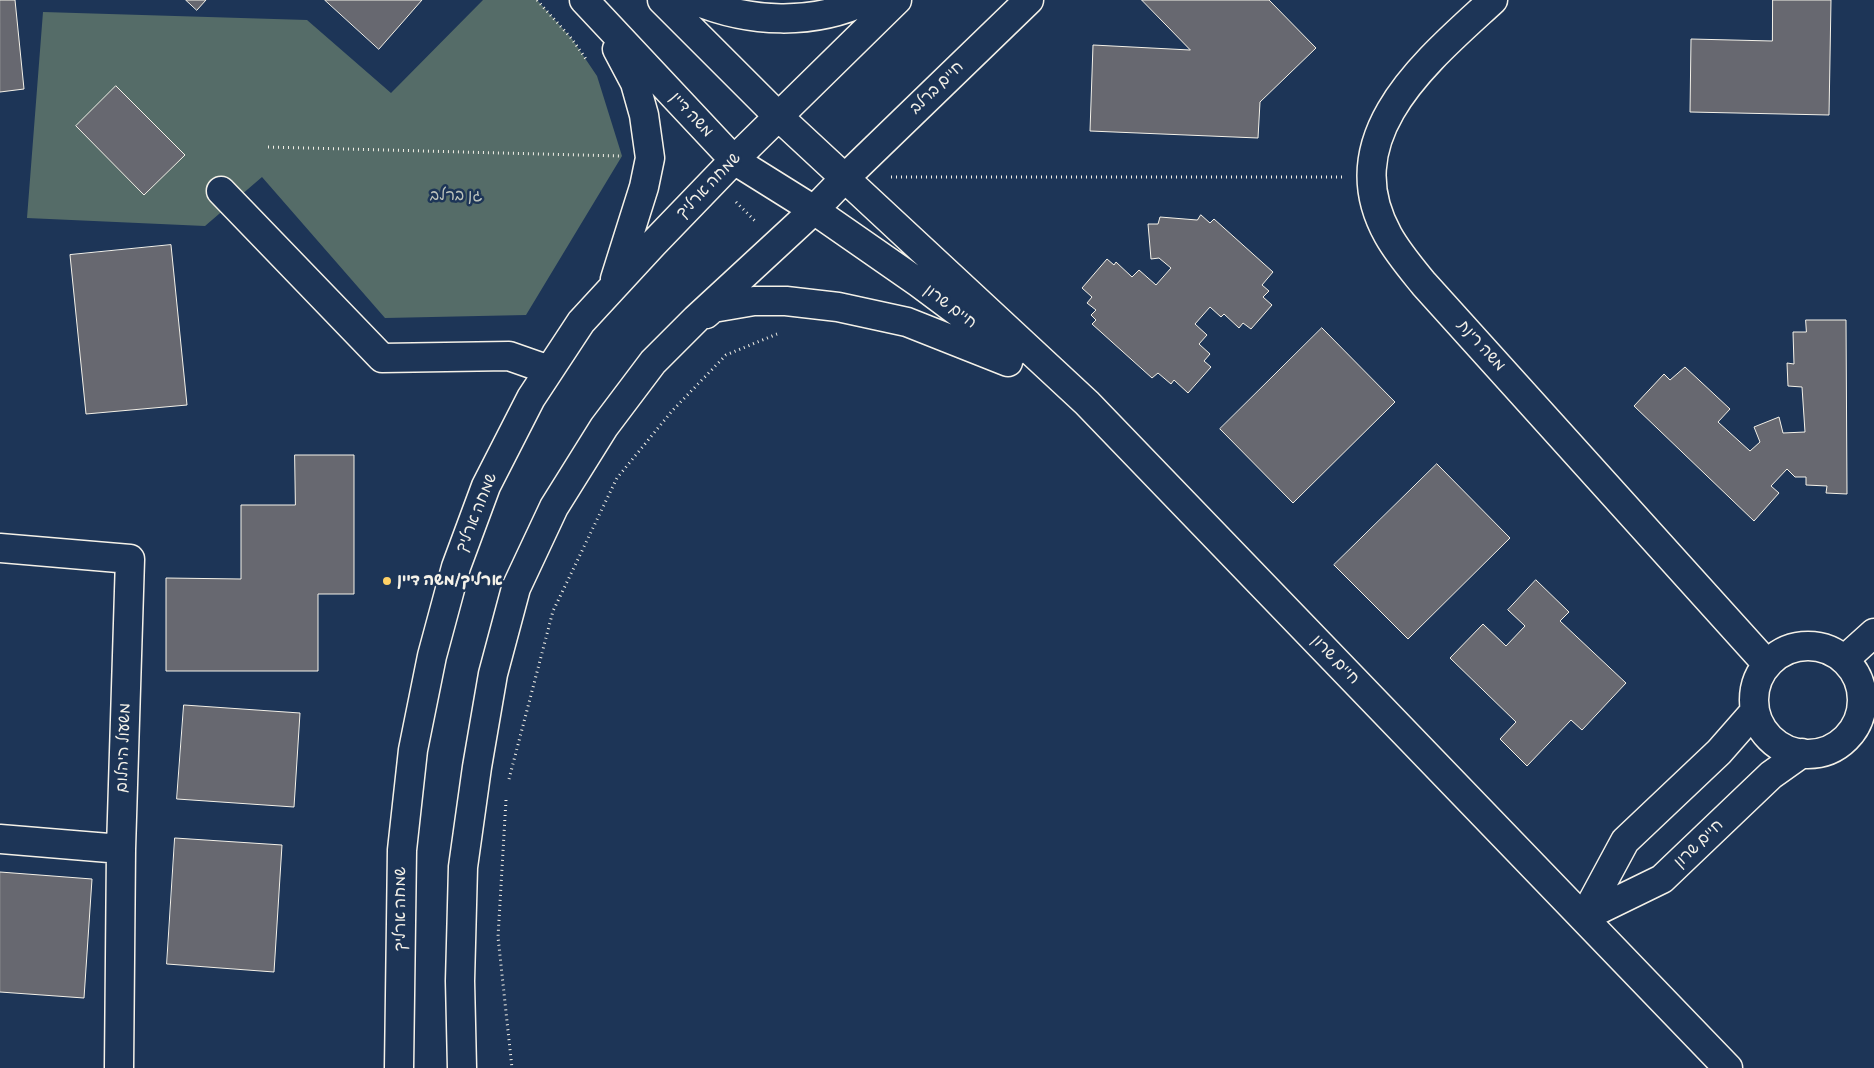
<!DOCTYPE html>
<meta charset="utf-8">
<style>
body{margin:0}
canvas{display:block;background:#1d3557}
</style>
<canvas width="1874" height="1068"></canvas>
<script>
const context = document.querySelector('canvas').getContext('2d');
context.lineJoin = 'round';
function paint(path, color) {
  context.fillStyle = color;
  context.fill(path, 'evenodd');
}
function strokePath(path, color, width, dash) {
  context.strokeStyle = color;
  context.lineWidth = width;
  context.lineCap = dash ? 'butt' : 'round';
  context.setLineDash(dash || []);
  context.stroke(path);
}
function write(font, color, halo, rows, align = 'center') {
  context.font = font + ' Pangolin,"Playpen Sans Hebrew",sans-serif';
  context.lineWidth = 5;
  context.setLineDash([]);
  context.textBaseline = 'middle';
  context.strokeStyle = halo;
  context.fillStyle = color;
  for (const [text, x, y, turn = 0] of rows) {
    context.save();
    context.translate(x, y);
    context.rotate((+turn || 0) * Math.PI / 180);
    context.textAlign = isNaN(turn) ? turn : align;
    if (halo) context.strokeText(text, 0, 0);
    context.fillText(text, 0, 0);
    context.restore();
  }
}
paint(new Path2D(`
 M 483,0 L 537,0 L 572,39 L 597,76 L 622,156 L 526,315 L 385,318 L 262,177 L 205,226 L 27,218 L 43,12 L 307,20 L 391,93 Z`), '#556c68');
const building = new Path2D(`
 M 0,0 L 15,0 L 24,89 L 0,92 Z
 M 186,0 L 206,0 L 197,10 Z
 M 325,0 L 422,0 L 379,49 Z
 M 1142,0 L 1269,0 L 1316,48 L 1260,102 L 1258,138 L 1090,131 L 1093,45 L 1190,50 Z
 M 1773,0 L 1831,0 L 1829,115 L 1690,112 L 1691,39 L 1772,41 Z
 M 116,86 L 185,155 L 144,195 L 76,126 Z
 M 1201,215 L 1210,223 L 1214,219 L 1273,272 L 1262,285 L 1269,291 L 1263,297 L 1272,305 L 1251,329 L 1243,323 L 1239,328 L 1224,314 L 1221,317 L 1210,307 L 1195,324 L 1207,335 L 1199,344 L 1210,354 L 1204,361 L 1211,367 L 1188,393 L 1174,380 L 1171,384 L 1158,373 L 1152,378 L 1092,324 L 1096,320 L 1091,315 L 1096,310 L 1087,303 L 1092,297 L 1082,288 L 1107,259 L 1114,265 L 1116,262 L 1132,277 L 1139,270 L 1156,285 L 1171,268 L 1159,258 L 1151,259 L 1148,224 L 1158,224 L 1160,217 L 1197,220 Z
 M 171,245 L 187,405 L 86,414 L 70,255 Z
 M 1806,320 L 1846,320 L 1847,494 L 1826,493 L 1827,486 L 1806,485 L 1806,477 L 1795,477 L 1787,469 L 1771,486 L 1779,493 L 1754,521 L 1634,406 L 1664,374 L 1670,380 L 1685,367 L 1730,409 L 1718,422 L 1750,451 L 1760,442 L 1754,427 L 1779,417 L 1783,433 L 1805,432 L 1802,387 L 1788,386 L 1787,363 L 1794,364 L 1793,332 L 1806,332 Z
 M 1322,328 L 1395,402 L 1293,503 L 1220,429 Z
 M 295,455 L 354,455 L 354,594 L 318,594 L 318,671 L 166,671 L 166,578 L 241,579 L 241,505 L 295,505 Z
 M 1437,464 L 1510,538 L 1408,639 L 1334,565 Z
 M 1536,580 L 1569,612 L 1560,621 L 1626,683 L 1582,730 L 1571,720 L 1527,766 L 1500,739 L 1516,722 L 1450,658 L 1483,624 L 1506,646 L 1525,626 L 1508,610 Z
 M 184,705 L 300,713 L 294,807 L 177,799 Z
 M 175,838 L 282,845 L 274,972 L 167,964 Z
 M 0,872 L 92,879 L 84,998 L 0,992 Z`);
paint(building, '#676870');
strokePath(building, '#f4f1e8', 1);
const minor = new Path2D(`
 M 584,0 L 734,160 L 814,210 L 919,283 L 1013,353
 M 662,0 L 779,117 L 1087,403 L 1728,1068
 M 694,0 C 749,23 813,26 867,0
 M 1493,0 C 1428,60 1333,136 1388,235 C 1398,253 1411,268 1424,284 L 1767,664
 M 221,191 L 382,358 L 509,356 L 549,370
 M 615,279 L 644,187 L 650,158 L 644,115 L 635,83 L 617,49
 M 706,314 L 713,308 L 754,301 L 786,301 L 838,307 L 907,322 L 1008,362
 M 0,548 L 130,559 L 121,849 L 119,1068
 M1754 700a54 54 0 1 1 108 0a54 54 0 1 1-108 0Z
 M 1844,660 L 1874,633
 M 0,839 L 121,849
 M 1584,917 L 1662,879 L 1771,775 L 1802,753
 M 1584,917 L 1625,841 L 1719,752 L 1755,711
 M 399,1068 L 402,850 L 413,750 L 432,656 L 456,567 L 486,486 L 531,398 L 581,322 L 653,244 L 734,160 L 897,0
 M 462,1068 L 460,981 L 463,867 L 477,767 L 493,674 L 516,588 L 554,507 L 604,427 L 653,362 L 696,319 L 814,210 L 846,177 L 1029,0`);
strokePath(minor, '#f4f1e8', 31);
strokePath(new Path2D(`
 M 537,0 L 572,39 L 586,59
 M 268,147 L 619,156
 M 891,177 L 1343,177
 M 736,202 L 756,222
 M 509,779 L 553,611 L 617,478 L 672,411 L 726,355 L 777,334
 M 506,800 L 498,937 L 512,1068`), '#f4f1e8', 3, [1, 4]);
strokePath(minor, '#1d3557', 28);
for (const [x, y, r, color] of [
 [387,581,5,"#ffd166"]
]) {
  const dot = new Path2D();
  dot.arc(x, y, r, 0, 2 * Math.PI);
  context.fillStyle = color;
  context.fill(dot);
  strokePath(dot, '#1d3557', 2);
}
write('16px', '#f4f1e8', '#1d3557', [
 ["חיים ברלב",937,88,-44],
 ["משה דיין",691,115,47],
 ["שמחה ארליך",709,186,-46],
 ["חיים שרון",950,307,37],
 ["משה רינת",1481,346,48],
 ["שמחה ארליך",477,513,-68],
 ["חיים שרון",1335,660,46],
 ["משעול היהלום",124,748,-88],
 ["חיים שרון",1699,844,-44],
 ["שמחה ארליך",401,909,-90]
]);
write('16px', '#bcc2bb', '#1d3557', [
 ["גן ברלב",456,196]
]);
write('bold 16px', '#f4f1e8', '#1d3557', [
 ["ארליך/משה דיין",397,581]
], 'left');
</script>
